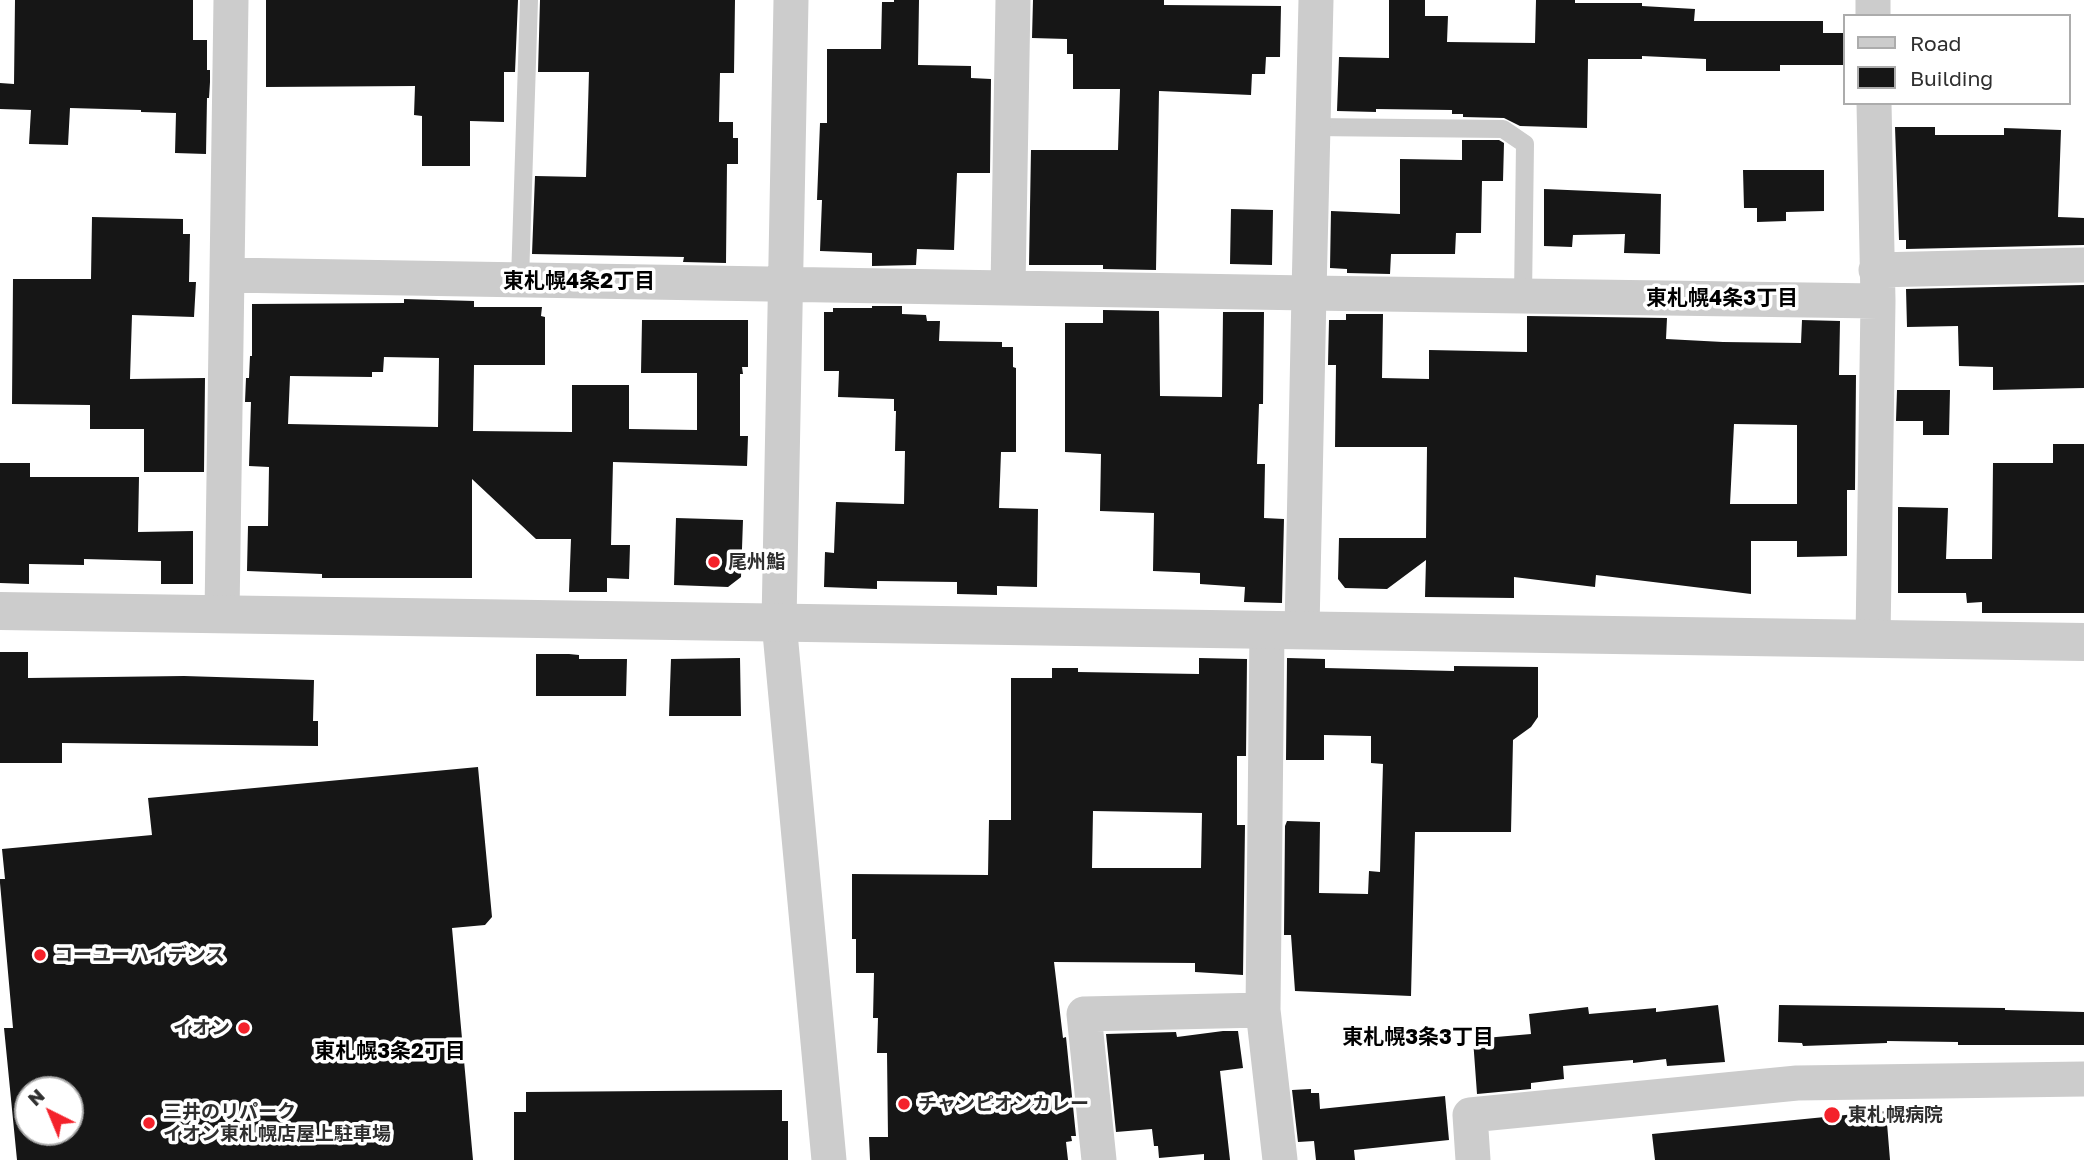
<!DOCTYPE html>
<meta charset="utf-8">
<style>
body{margin:0}
#map{position:relative;width:2084px;height:1160px;overflow:hidden;background:#fff;font-family:"Golos Text",sans-serif}
canvas{display:block}
.legend{position:absolute;left:1843px;top:14px;width:228px;height:91px;box-sizing:border-box;background:#fff;border:2px solid #acacac;margin:0;padding:9px 12px;list-style:none;font-size:21px;color:#2f2f2f}
.legend li{display:flex;align-items:center;gap:14px;height:35px}
.legend b{width:35px;border:2px solid #acacac}
.north{position:absolute;left:14px;top:1076px;width:70px;height:70px;box-sizing:border-box;background:#fff;border:2px solid #acacac;border-radius:50%;rotate:317deg;font-size:19px;font-weight:700;line-height:28px;text-align:center;color:#2f2f2f}
.north::after{content:'';display:block;margin:auto;width:24px;height:32px;background:#f4222b;clip-path:polygon(50% 0,100% 100%,50% 72%,0 100%)}
</style>
<div id="map">
<canvas width="2084" height="1160"></canvas>
<ul class="legend">
<li><b style="height:9px;background:#ccc"></b>Road</li>
<li><b style="height:19px;background:#161616"></b>Building</li>
</ul>
<div class="north">N</div>
</div>
<script>
const context = document.querySelector('canvas').getContext('2d');
context.lineJoin = 'round';
function paint(path, color) {
  context.fillStyle = color;
  context.fill(path, 'evenodd');
}
function strokePath(path, color, width, dash) {
  context.strokeStyle = color;
  context.lineWidth = width;
  context.lineCap = dash ? 'butt' : 'round';
  context.setLineDash(dash || []);
  context.stroke(path);
}
function write(font, color, halo, rows, align = 'center') {
  context.font = font + ' "Golos Text","Noto Sans JP",sans-serif';
  context.lineWidth = 7;
  context.setLineDash([]);
  context.textBaseline = 'middle';
  context.strokeStyle = halo;
  context.fillStyle = color;
  for (const [text, x, y, turn = 0] of rows) {
    context.save();
    context.translate(x, y);
    context.rotate((+turn || 0) * Math.PI / 180);
    context.textAlign = isNaN(turn) ? turn : align;
    if (halo) context.strokeText(text, 0, 0);
    context.fillText(text, 0, 0);
    context.restore();
  }
}
paint(new Path2D(`
 M 15,0 L 193,0 L 193,40 L 207,40 L 207,70 L 210,70 L 210,82 L 209,98 L 207,98 L 206,154 L 175,153 L 176,113 L 141,112 L 141,110 L 70,108 L 68,145 L 29,144 L 31,110 L 0,109 L 0,83 L 14,84 Z
 M 266,0 L 518,0 L 515,72 L 504,72 L 504,122 L 470,121 L 470,166 L 422,166 L 422,116 L 414,115 L 415,86 L 266,87 Z
 M 540,0 L 735,0 L 734,73 L 720,73 L 719,122 L 733,122 L 733,138 L 738,138 L 738,164 L 727,164 L 726,263 L 683,262 L 684,257 L 532,254 L 535,176 L 586,177 L 589,72 L 538,72 Z
 M 894,0 L 919,0 L 918,65 L 971,66 L 971,78 L 991,79 L 990,173 L 957,173 L 954,250 L 917,249 L 916,265 L 872,266 L 872,253 L 820,251 L 822,200 L 817,200 L 820,123 L 827,123 L 827,49 L 881,49 L 882,2 L 894,2 Z
 M 1033,0 L 1164,0 L 1164,5 L 1281,6 L 1280,57 L 1266,57 L 1265,74 L 1252,74 L 1251,95 L 1159,91 L 1156,270 L 1103,269 L 1103,265 L 1029,265 L 1031,150 L 1118,150 L 1120,89 L 1073,89 L 1073,54 L 1067,54 L 1067,39 L 1032,38 Z
 M 1389,0 L 1425,0 L 1425,16 L 1448,16 L 1447,42 L 1535,43 L 1536,0 L 1575,0 L 1575,3 L 1642,3 L 1642,6 L 1695,9 L 1694,21 L 1823,21 L 1823,33 L 1844,33 L 1844,65 L 1780,65 L 1780,71 L 1706,71 L 1706,59 L 1642,56 L 1642,59 L 1588,59 L 1587,128 L 1520,126 L 1504,118 L 1463,117 L 1463,114 L 1452,114 L 1452,110 L 1376,109 L 1376,112 L 1337,111 L 1339,57 L 1389,58 Z
 M 1895,127 L 1935,127 L 1935,135 L 2004,135 L 2004,128 L 2061,130 L 2058,217 L 2084,218 L 2084,245 L 1906,249 L 1906,240 L 1899,240 Z
 M 1462,140 L 1499,140 L 1504,143 L 1503,181 L 1482,181 L 1481,233 L 1456,233 L 1455,254 L 1391,254 L 1390,274 L 1347,273 L 1347,269 L 1330,268 L 1331,211 L 1400,214 L 1400,159 L 1462,160 Z
 M 1743,170 L 1824,170 L 1824,211 L 1786,212 L 1786,221 L 1757,222 L 1757,208 L 1744,208 Z
 M 1544,189 L 1661,194 L 1660,254 L 1624,253 L 1625,234 L 1573,235 L 1572,247 L 1544,246 Z
 M 1231,209 L 1273,210 L 1272,265 L 1230,264 Z
 M 92,217 L 183,219 L 183,234 L 190,234 L 189,282 L 196,282 L 194,317 L 132,315 L 130,379 L 205,378 L 204,472 L 144,472 L 144,429 L 90,429 L 90,405 L 12,404 L 13,279 L 91,279 Z
 M 2084,285 L 2084,388 L 1993,390 L 1993,367 L 1959,366 L 1958,326 L 1907,327 L 1906,289 Z
 M 404,299 L 474,301 L 474,307 L 542,307 L 541,316 L 545,317 L 545,365 L 474,365 L 473,431 L 572,432 L 572,385 L 629,385 L 629,429 L 697,430 L 697,373 L 641,373 L 642,320 L 748,320 L 748,367 L 742,367 L 743,374 L 740,374 L 740,436 L 748,436 L 747,466 L 613,462 L 611,545 L 630,545 L 629,579 L 607,578 L 607,592 L 569,592 L 571,539 L 536,539 L 472,479 L 472,578 L 322,578 L 322,574 L 247,571 L 248,526 L 268,526 L 269,467 L 249,466 L 251,402 L 245,402 L 246,378 L 249,378 L 250,356 L 252,356 L 252,304 L 404,303 ZM 384,357 L 439,358 L 438,427 L 288,424 L 290,376 L 372,377 L 372,372 L 383,372 Z
 M 872,306 L 902,306 L 902,314 L 926,315 L 927,321 L 940,321 L 939,341 L 1002,342 L 1002,347 L 1013,347 L 1013,367 L 1016,368 L 1016,452 L 1001,452 L 999,508 L 1038,509 L 1037,587 L 997,586 L 997,595 L 957,594 L 957,582 L 877,581 L 877,589 L 824,587 L 825,552 L 834,553 L 836,502 L 904,504 L 905,451 L 895,451 L 896,411 L 894,411 L 894,399 L 838,397 L 839,371 L 824,371 L 824,312 L 833,312 L 833,308 L 872,308 Z
 M 1103,310 L 1159,311 L 1160,396 L 1222,397 L 1223,312 L 1264,312 L 1263,404 L 1259,404 L 1257,464 L 1265,464 L 1264,518 L 1284,519 L 1282,603 L 1244,602 L 1245,587 L 1200,584 L 1200,573 L 1153,571 L 1154,513 L 1100,511 L 1101,454 L 1065,452 L 1065,323 L 1103,323 Z
 M 1346,314 L 1383,314 L 1382,378 L 1429,379 L 1429,350 L 1527,352 L 1527,316 L 1667,318 L 1666,339 L 1723,342 L 1801,343 L 1802,320 L 1840,321 L 1839,375 L 1856,375 L 1855,490 L 1847,490 L 1847,556 L 1797,557 L 1797,541 L 1751,541 L 1751,594 L 1596,575 L 1595,587 L 1514,577 L 1514,598 L 1425,597 L 1426,560 L 1387,589 L 1345,588 L 1338,579 L 1339,538 L 1426,538 L 1427,447 L 1335,447 L 1336,365 L 1328,365 L 1329,320 L 1346,320 ZM 1734,424 L 1797,425 L 1797,504 L 1730,504 Z
 M 1897,390 L 1950,390 L 1949,435 L 1923,435 L 1923,421 L 1896,421 Z
 M 2053,444 L 2084,444 L 2084,613 L 1982,613 L 1982,602 L 1967,603 L 1966,593 L 1898,593 L 1898,507 L 1948,508 L 1946,559 L 1992,559 L 1993,463 L 2053,463 Z
 M 0,463 L 30,463 L 30,477 L 139,477 L 138,532 L 193,531 L 193,584 L 161,584 L 161,561 L 84,559 L 84,565 L 29,564 L 29,584 L 0,583 Z
 M 676,518 L 743,520 L 741,577 L 728,587 L 674,585 Z
 M 0,652 L 28,652 L 28,678 L 184,676 L 314,680 L 313,721 L 318,721 L 318,746 L 62,743 L 62,763 L 0,763 Z
 M 536,654 L 569,654 L 579,655 L 579,659 L 627,659 L 626,696 L 536,696 Z
 M 740,658 L 741,716 L 669,716 L 671,659 Z
 M 1199,658 L 1247,659 L 1246,756 L 1237,756 L 1237,825 L 1245,825 L 1243,975 L 1195,972 L 1195,963 L 1054,962 L 1063,1038 L 1066,1037 L 1076,1136 L 1071,1136 L 1072,1141 L 1066,1142 L 1068,1160 L 870,1160 L 869,1137 L 888,1137 L 887,1053 L 877,1053 L 878,1018 L 873,1018 L 874,973 L 856,973 L 856,939 L 852,939 L 852,874 L 988,875 L 989,820 L 1011,820 L 1011,678 L 1052,678 L 1052,668 L 1078,668 L 1078,672 L 1199,674 ZM 1093,811 L 1202,813 L 1201,868 L 1092,868 Z
 M 1287,658 L 1325,659 L 1325,668 L 1454,671 L 1454,666 L 1538,667 L 1538,717 L 1531,727 L 1513,740 L 1511,832 L 1415,832 L 1411,996 L 1295,991 L 1291,935 L 1284,935 L 1285,826 L 1287,821 L 1320,822 L 1319,893 L 1368,894 L 1369,871 L 1380,872 L 1383,764 L 1371,763 L 1371,736 L 1324,735 L 1324,760 L 1286,760 Z
 M 478,767 L 492,917 L 485,925 L 452,928 L 473,1160 L 17,1160 L 4,1028 L 13,1028 L 0,883 L 0,879 L 5,879 L 2,849 L 152,835 L 148,798 ZM 28,1090 L 70,1090 L 70,1132 L 28,1132 Z
 M 1718,1005 L 1725,1062 L 1667,1066 L 1666,1059 L 1633,1063 L 1633,1060 L 1563,1066 L 1564,1079 L 1531,1083 L 1531,1089 L 1477,1094 L 1473,1039 L 1531,1034 L 1529,1014 L 1588,1007 L 1589,1014 L 1656,1008 L 1656,1012 Z
 M 1779,1005 L 2005,1008 L 2005,1010 L 2084,1012 L 2084,1045 L 1958,1045 L 1958,1042 L 1887,1041 L 1887,1043 L 1803,1046 L 1802,1043 L 1778,1042 Z
 M 1223,1031 L 1238,1031 L 1243,1068 L 1220,1071 L 1230,1160 L 1204,1160 L 1204,1154 L 1159,1158 L 1158,1146 L 1154,1146 L 1152,1129 L 1116,1132 L 1106,1034 L 1176,1032 L 1177,1037 Z
 M 1311,1089 L 1311,1093 L 1319,1093 L 1320,1109 L 1445,1096 L 1449,1140 L 1354,1150 L 1355,1160 L 1316,1160 L 1314,1141 L 1298,1142 L 1292,1090 Z
 M 782,1090 L 782,1121 L 788,1121 L 788,1160 L 514,1160 L 514,1112 L 526,1112 L 526,1092 Z
 M 1886,1111 L 1890,1160 L 1655,1160 L 1652,1134 Z`), '#161616');
strokePath(new Path2D(`
 M 1312,127 L 1503,129 L 1525,144 L 1523,296
 M 520,280 L 529,0`), '#ccc', 18);
strokePath(new Path2D(`
 M 791,0 L 779,622 L 829,1160
 M 1873,0 L 1873,16
 M 1876,270 L 2084,265
 M 227,275 L 1309,293 L 1316,0
 M 1008,288 L 1013,0
 M 222,614 L 231,0
 M 1302,629 L 1309,293 L 1878,301
 M 1267,631 L 1263,1010 L 1280,1160
 M 1873,639 L 1878,301 L 1874,103
 M 1099,1160 L 1084,1014 L 1263,1010
 M 1473,1160 L 1470,1115 L 1797,1083 L 2084,1079`), '#ccc', 35);
strokePath(new Path2D(`
 M 0,611 L 2084,642`), '#ccc', 38);
for (const [x, y, r, color] of [
 [714,562,7,"#f4222b"],
 [40,955,7,"#f4222b"],
 [244,1028,7,"#f4222b"],
 [904,1104,7,"#f4222b"],
 [1832,1115,9,"#f4222b"],
 [149,1123,7,"#f4222b"]
]) {
  const dot = new Path2D();
  dot.arc(x, y, r, 0, 2 * Math.PI);
  context.fillStyle = color;
  context.fill(dot);
  strokePath(dot, '#fff', 2.5);
}
write('bold 19px', '#2f2f2f', '#fff', [
 ["尾州鮨",728,562],
 ["コーユーハイデンス",54,955],
 ["イオン",230,1028,"right"],
 ["チャンピオンカレー",918,1104],
 ["三井のリパーク",163,1112],
 ["イオン東札幌店屋上駐車場",163,1134],
 ["東札幌病院",1848,1115]
], 'left');
write('bold 21px', '#000', '#fff', [
 ["東札幌4条2丁目",579,281],
 ["東札幌4条3丁目",1722,298],
 ["東札幌3条3丁目",1418,1037],
 ["東札幌3条2丁目",390,1051]
]);
</script>
